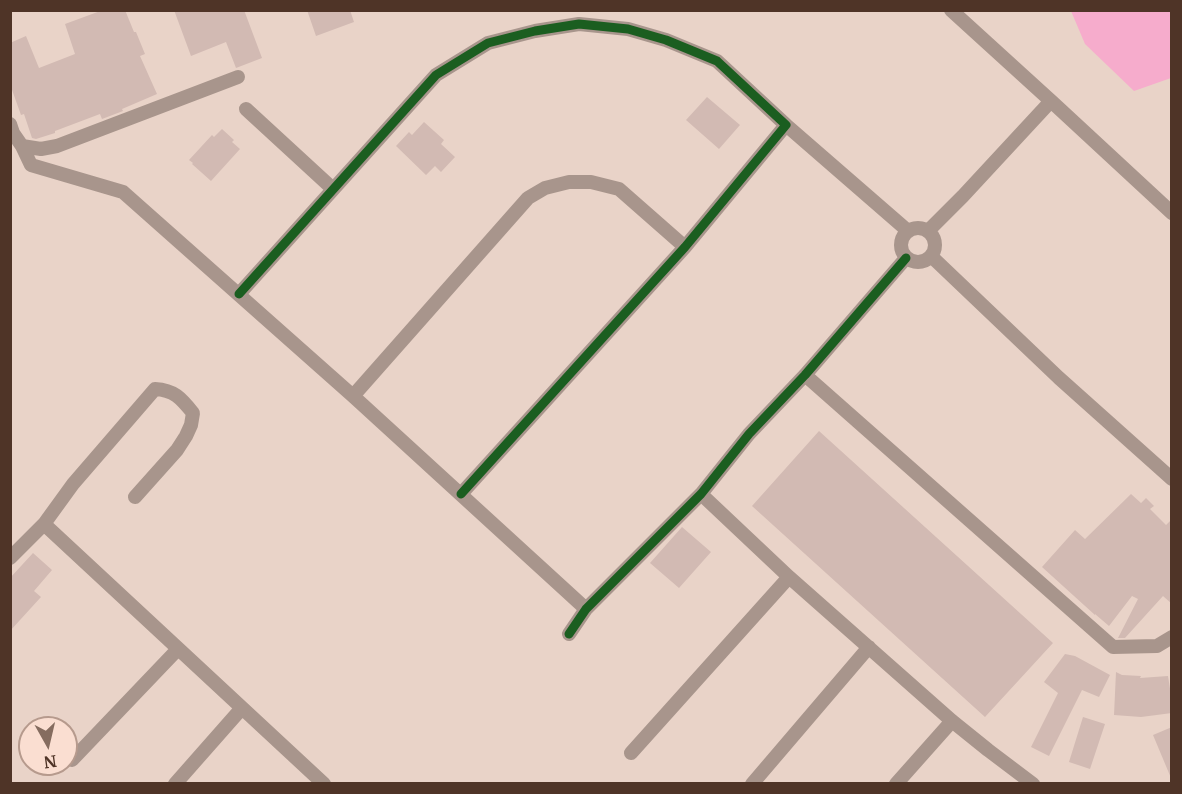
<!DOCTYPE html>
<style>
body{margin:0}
#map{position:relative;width:1182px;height:794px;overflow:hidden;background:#e9d3c8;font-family:Merriweather,serif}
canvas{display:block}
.frame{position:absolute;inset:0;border:12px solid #4f3427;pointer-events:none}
.north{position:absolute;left:18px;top:716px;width:60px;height:60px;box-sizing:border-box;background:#faded1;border:2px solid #b69a8d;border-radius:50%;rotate:172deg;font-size:16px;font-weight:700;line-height:24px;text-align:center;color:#4f3427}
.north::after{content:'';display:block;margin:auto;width:21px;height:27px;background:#856c5f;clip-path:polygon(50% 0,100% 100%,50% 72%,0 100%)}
</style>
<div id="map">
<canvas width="1182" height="794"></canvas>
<div class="frame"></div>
<div class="north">N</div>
</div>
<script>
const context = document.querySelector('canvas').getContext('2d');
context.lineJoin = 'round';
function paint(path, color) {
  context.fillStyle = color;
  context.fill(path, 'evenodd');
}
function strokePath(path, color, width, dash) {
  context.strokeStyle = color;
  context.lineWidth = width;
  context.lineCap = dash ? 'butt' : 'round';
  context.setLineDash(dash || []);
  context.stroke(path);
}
paint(new Path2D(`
 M 1071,11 L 1171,11 L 1171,78 L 1134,91 L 1085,44 Z`), '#f6accc');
paint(new Path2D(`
 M 103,10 L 125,10 L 134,32 L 136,32 L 145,54 L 140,56 L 157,94 L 122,109 L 123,111 L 102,119 L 100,114 L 55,131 L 55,133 L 36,139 L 32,138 L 24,114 L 21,115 L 11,87 L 10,43 L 26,36 L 39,68 L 75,54 L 65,24 Z
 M 174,10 L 244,10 L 262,58 L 236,68 L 226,42 L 191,56 Z
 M 307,10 L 350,10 L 354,22 L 316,36 Z
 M 707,97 L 740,125 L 719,149 L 686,120 Z
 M 424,122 L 444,140 L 441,144 L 455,157 L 441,172 L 435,166 L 426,175 L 396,146 L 409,132 L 412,135 Z
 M 222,129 L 234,140 L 232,142 L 240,149 L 211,181 L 192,164 L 193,163 L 189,160 L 212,135 L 214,137 Z
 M 819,431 L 1053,643 L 985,717 L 752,506 Z
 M 1131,494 L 1141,503 L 1146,498 L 1154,506 L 1150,509 L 1166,525 L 1172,519 L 1172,604 L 1163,596 L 1125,638 L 1118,638 L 1138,599 L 1132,596 L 1109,626 L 1095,614 L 1095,615 L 1042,567 L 1075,530 L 1085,539 Z
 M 682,527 L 711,552 L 679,588 L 650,563 Z
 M 33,553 L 52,570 L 34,591 L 41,597 L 10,631 L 10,578 Z
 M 1065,654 L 1075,656 L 1110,675 L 1099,697 L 1082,690 L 1049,756 L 1031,747 L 1058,693 L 1044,682 Z
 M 1116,672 L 1122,675 L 1141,676 L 1140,678 L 1168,676 L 1172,701 L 1172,713 L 1141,717 L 1114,715 Z
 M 1083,717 L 1105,724 L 1090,769 L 1069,762 Z
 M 1172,727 L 1172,778 L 1171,778 L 1153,735 Z`), '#d2bab3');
strokePath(new Path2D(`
 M 1051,101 L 1172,213
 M 246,109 L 333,189
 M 10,124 L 13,133 L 22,146 L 41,149 L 57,146 L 238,77
 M 786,125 L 908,231
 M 22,146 L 31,165 L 123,192 L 353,396 L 586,609
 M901 245a17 17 0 1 1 34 0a17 17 0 1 1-34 0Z
 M 928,231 L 963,196 L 1051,101 L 951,10
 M 931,256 L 1059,378 L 1172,479
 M 239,294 L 436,75 L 488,43 L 535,31 L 579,24 L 628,29 L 666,40 L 717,61 L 786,125 L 685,247 L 461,494
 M 805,375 L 1113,647 L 1157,646 L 1172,637
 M 353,396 L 528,198 L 545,188 L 569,182 L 591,182 L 619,189 L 685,247
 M 701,494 L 789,577 L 952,721 L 988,750 L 1033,784
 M 44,524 L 324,784
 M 10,558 L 44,524 L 73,484 L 155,389 C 174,390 181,398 193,413 L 191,425 L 186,436 L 177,450 L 135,497
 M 569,634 L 586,609 L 701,494 L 749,434 L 805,375 L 906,258
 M 631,753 L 789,577
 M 72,760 L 178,649
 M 175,784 L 242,708
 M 752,784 L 869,647
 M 896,784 L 952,721`), '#a8958c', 14);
strokePath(new Path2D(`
 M 239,294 L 436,75 L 488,43 L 535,31 L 579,24 L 628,29 L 666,40 L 717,61 L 786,125 L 685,247 L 461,494
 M 569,634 L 586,609 L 701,494 L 749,434 L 805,375 L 906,258`), '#1b5e20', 9);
</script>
